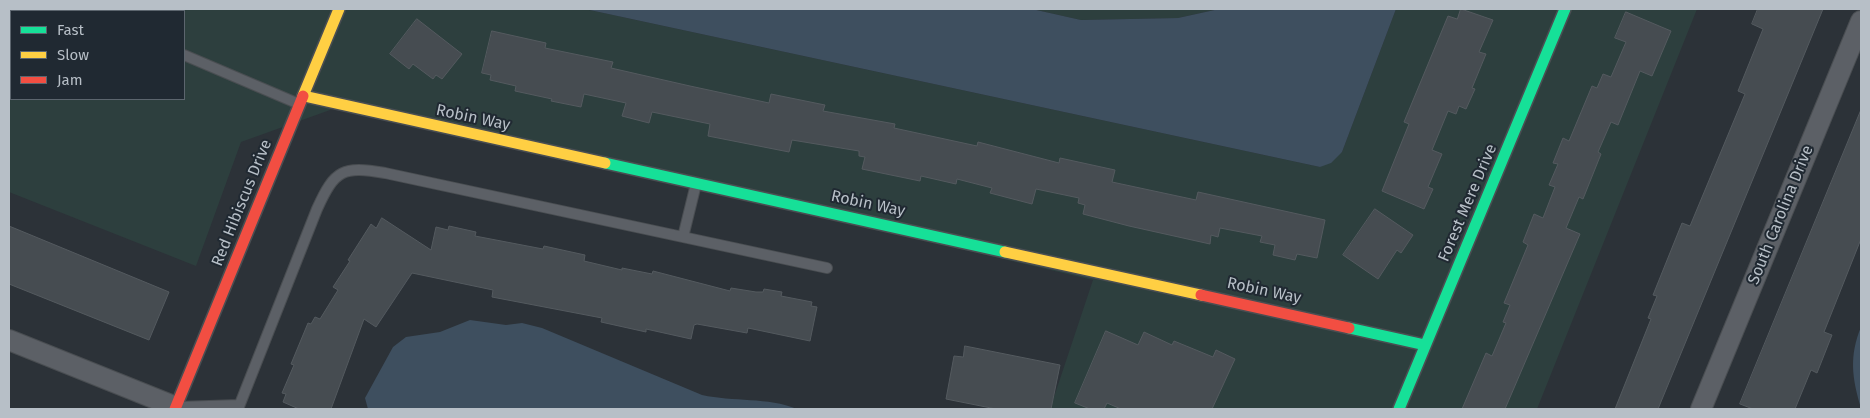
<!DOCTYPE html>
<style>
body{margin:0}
#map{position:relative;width:1870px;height:418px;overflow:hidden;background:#2c3238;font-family:"Fira Sans",sans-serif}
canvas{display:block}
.frame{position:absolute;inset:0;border:10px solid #b7bfc7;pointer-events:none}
.legend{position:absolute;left:10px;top:10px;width:175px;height:90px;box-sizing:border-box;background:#202932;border:1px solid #5c656e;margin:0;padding:6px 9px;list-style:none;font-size:15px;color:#b7bfc7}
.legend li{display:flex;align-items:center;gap:10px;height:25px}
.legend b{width:25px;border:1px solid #5c656e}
</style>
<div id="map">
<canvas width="1870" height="418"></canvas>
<div class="frame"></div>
<ul class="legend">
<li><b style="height:6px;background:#16e098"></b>Fast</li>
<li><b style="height:6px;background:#ffcf43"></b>Slow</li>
<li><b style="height:6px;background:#f24e42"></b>Jam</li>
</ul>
</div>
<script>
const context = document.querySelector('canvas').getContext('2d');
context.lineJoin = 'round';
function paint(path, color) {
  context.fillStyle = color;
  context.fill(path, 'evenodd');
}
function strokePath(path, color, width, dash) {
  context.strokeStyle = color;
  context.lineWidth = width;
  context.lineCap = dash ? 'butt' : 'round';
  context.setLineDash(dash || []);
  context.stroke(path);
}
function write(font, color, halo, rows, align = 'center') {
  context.font = font + ' "Fira Sans",sans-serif';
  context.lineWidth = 4;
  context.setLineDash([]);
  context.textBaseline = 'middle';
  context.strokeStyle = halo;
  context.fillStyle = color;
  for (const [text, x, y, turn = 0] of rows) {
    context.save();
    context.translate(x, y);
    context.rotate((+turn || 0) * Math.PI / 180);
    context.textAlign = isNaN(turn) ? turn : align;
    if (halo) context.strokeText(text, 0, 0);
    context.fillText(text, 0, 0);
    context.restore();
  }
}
paint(new Path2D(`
 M 9,9 L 585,9 L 1320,167 L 1342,152 L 1396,9 L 1697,9 L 1537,409 L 1050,409 L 1093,280 L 344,105 L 241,142 L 196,266 L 9,192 ZM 11,11 L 184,11 L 184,99 L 11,99 Z
 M 1032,9 L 1219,9 L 1178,18 L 1081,20 Z`), '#2d3f3e');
paint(new Path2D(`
 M 585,9 L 1032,9 L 1081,20 L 1178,18 L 1219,9 L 1396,9 L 1342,152 L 1331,163 L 1320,167 Z
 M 470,320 L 506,325 L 522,323 L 542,328 L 702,395 C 733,402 768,397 797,409 L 368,409 L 365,398 L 393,347 L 406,337 L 440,332 Z
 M 1861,327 L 1861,408 C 1852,378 1849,356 1861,327 Z`), '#3e4f5f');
const building = new Path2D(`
 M 1461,9 L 1493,20 L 1479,52 L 1486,54 L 1472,88 L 1475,89 L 1466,109 L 1459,106 L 1456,114 L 1448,111 L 1432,150 L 1442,154 L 1428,187 L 1433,189 L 1424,209 L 1382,191 L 1409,124 L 1404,122 L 1448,16 L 1457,19 Z
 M 1758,9 L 1823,9 L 1658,409 L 1615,409 L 1651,319 L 1648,318 L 1657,296 L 1653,295 L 1682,223 L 1690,226 L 1745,94 L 1738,91 L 1763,29 L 1752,24 Z
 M 1626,12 L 1671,31 L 1652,76 L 1640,71 L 1618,125 L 1611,122 L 1598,152 L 1601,154 L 1583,199 L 1579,197 L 1566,228 L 1580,234 L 1505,409 L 1462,409 L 1486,353 L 1492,356 L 1506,323 L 1503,322 L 1510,305 L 1504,303 L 1528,245 L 1523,242 L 1534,214 L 1543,218 L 1555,187 L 1549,185 L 1558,164 L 1553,163 L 1563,138 L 1569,141 L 1592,86 L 1597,88 L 1603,74 L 1611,77 L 1626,42 L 1615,38 Z
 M 417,19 L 462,54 L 442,79 L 436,75 L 433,79 L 413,64 L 409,69 L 390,54 Z
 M 492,31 L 546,43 L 545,48 L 613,62 L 611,68 L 690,86 L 769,103 L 771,94 L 825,105 L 823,111 L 895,124 L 894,128 L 977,146 L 978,142 L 1059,163 L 1060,158 L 1115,170 L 1112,182 L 1196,200 L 1198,192 L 1325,220 L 1317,258 L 1297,254 L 1295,260 L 1273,255 L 1275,245 L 1260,242 L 1262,236 L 1220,228 L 1218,237 L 1211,235 L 1210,244 L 1129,226 L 1083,214 L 1085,205 L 1078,203 L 1079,198 L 1036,189 L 1032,204 L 990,193 L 992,188 L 957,179 L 956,184 L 921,176 L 920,181 L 862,169 L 865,157 L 859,156 L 859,151 L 792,140 L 789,152 L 708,136 L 710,124 L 652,112 L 649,123 L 622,116 L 626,103 L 584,94 L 581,107 L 551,101 L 552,99 L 515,91 L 516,86 L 490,80 L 491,75 L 482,73 Z
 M 1861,110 L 1861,239 L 1824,332 L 1832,335 L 1817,373 L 1811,370 L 1795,409 L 1753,409 L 1740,404 Z
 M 1375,209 L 1413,235 L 1401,253 L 1397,250 L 1378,279 L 1343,255 Z
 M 382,218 L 431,250 L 436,227 L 448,230 L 449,226 L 476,232 L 475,236 L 543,249 L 544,246 L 585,255 L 584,261 L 622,270 L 622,268 L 652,274 L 653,271 L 730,291 L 731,288 L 756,292 L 763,292 L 764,289 L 782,292 L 781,296 L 812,302 L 811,306 L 817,307 L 810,341 L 748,328 L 747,333 L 697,324 L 694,325 L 691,339 L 646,329 L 646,332 L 601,322 L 602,318 L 492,297 L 493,290 L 412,273 L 376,327 L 364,319 L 331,409 L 299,409 L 283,402 L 286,394 L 282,393 L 294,365 L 291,364 L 308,323 L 311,324 L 315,317 L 320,319 L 338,290 L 333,287 L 350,261 L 348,260 L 371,224 L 376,228 Z
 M 9,226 L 169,292 L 149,340 L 9,284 Z
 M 1106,331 L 1138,345 L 1144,332 L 1172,345 L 1174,341 L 1213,357 L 1216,350 L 1235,359 L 1212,409 L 1121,409 L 1107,403 L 1104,409 L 1090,409 L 1075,403 Z
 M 965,346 L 1060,365 L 1051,409 L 996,409 L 946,399 L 954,356 L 963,357 Z`);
paint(building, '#464c51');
strokePath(building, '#545a5f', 1);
const lane = new Path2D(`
 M 184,55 L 299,104
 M 683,237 L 696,184
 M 179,407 L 239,405
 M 238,409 L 317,209 C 335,169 343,166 385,173 L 827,268`);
const street = new Path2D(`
 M 9,340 L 176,407
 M 1701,409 L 1861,21`);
const fast = new Path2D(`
 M 605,163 L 1005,252
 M 1349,328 L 1425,345
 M 1399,409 L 1565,9`);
const slow = new Path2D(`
 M 303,96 L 339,9
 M 304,96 L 605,163
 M 1005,252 L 1201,295`);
const jam = new Path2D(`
 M 1201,295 L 1349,328
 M 175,409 L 303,96`);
strokePath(lane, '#4a4e52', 12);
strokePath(street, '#4a4e52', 22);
strokePath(fast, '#4a4e52', 14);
strokePath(slow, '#4a4e52', 14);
strokePath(jam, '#4a4e52', 14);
strokePath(lane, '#5c6066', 10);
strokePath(street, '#5c6066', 20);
strokePath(fast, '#16e098', 11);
strokePath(slow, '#ffcf43', 11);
strokePath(jam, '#f24e42', 11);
write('16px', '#b7bfc7', '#202932', [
 ["Robin Way",473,118,12],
 ["Red Hibiscus Drive",242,203,-68],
 ["Forest Mere Drive",1468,203,-67],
 ["Robin Way",868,204,12],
 ["South Carolina Drive",1781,215,-68],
 ["Robin Way",1264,291,12]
]);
</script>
